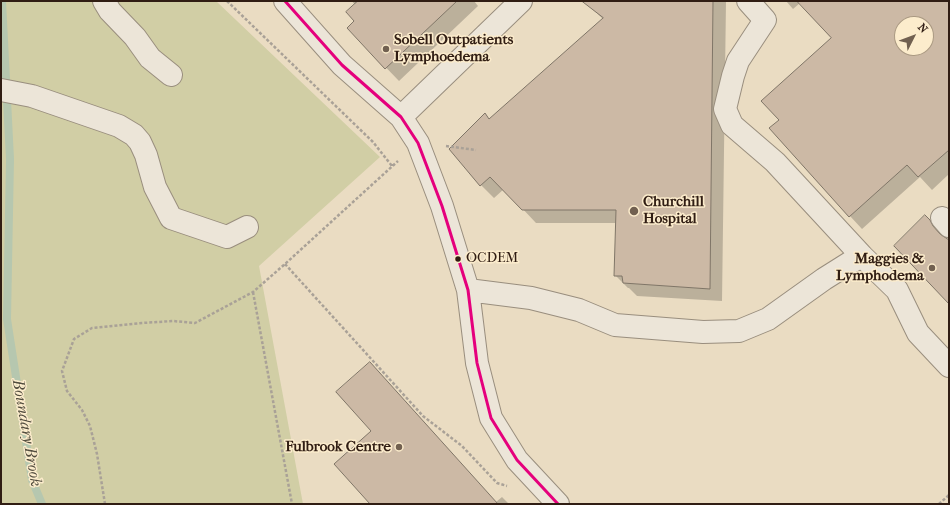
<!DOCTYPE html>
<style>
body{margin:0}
#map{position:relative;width:950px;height:505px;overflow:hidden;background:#eadcc2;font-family:"IM FELL French Canon",serif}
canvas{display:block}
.frame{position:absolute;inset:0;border:2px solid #301d13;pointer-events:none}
.north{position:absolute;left:894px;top:16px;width:40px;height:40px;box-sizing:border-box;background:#fceccc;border:1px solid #aa9982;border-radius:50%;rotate:48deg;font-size:11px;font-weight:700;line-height:16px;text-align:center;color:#301d13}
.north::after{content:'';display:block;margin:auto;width:14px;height:18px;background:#716050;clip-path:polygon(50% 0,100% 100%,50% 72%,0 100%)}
</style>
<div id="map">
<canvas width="950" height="505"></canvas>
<div class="frame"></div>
<div class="north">N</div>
</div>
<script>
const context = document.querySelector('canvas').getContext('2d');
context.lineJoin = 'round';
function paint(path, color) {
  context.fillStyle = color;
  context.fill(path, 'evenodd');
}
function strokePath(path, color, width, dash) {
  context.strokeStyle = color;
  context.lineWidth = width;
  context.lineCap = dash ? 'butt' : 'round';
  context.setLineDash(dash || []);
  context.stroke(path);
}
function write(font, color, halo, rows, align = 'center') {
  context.font = font + ' "IM FELL French Canon",serif';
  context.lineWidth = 3;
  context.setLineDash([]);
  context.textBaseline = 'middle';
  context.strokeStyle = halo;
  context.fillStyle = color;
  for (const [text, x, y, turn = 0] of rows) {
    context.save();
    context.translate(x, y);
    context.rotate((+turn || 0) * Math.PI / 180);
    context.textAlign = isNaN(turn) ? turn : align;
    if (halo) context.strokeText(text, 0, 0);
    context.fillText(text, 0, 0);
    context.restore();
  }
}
paint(new Path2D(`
 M 1,1 L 216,1 L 380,157 L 259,266 L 303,504 L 1,504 Z`), '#d1cea5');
paint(new Path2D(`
 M 352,1 L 474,1 L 478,6 L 399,81 L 348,28 L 356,21 L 355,5 Z
 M 584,1 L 726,1 L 722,301 L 637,296 L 629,288 L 628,288 L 615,275 L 617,223 L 536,223 L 504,189 L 494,198 L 481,185 L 485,115 L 490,120 L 603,19 Z
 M 786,1 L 949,1 L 949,174 L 932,190 L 920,177 L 862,229 L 850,216 L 780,120 L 832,38 L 800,3 L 793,9 ZM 902,24 L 926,24 L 926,48 L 902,48 Z
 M 502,497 L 509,504 L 372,504 L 496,502 Z`), '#0003');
strokePath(new Path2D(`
 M 2,1 L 10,159 L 7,319 L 32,480 L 42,504`), '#b6c7af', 8);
const building = new Path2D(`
 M 358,1 L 457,1 L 385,69 L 347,28 L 354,21 L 346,12 Z
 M 582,1 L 713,1 L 710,289 L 623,283 L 622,276 L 614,276 L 616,210 L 522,210 L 490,177 L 480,186 L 449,149 L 485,113 L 489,119 L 603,18 Z
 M 797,1 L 949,1 L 949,150 L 918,177 L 907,165 L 849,217 L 769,128 L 779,120 L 761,101 L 831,38 ZM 902,24 L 926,24 L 926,48 L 902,48 Z
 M 925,215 L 930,220 L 933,226 L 940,234 L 949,240 L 949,304 L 894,246 Z
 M 370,362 L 498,504 L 370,504 L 334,464 L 371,431 L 336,392 Z`);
paint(building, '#ccb9a5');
strokePath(building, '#7f7567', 1);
const minor = new Path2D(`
 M 104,1 L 110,11 L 135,37 L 150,58 L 171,75
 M 285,1 L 342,65 L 401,117 L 418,143 L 442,206 L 468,290 L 477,363 L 491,418 L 517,460 L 558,504
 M 748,1 L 765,20 L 738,61 L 733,76 L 725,109 L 732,125 L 775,162 L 862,256 L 897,290 L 918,333 L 949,366
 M 1,90 L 32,96 L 119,126 L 134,135 L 140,142 L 146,155 L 155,187 L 171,218 L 227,237 L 247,227
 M 401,117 L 521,1
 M 942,218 L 949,226
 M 468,290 L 531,298 L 579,310 L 615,325 L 703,332 L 739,331 L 768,319 L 824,279 L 851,262 L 862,256`);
strokePath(minor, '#998e7e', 24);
strokePath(new Path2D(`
 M 227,1 L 373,142 L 392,166
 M 446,146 L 476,150
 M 285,264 L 423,416 L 462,446 L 497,483 L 507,486
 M 253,292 L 292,504
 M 105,504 L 97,454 L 90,426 L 82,410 L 67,391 L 62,371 L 74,339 L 92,328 L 142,323 L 173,321 L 195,323 L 253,292 L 285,264 L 398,161
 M 939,504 L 949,495`), '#a9a197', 2.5, [3, 2]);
strokePath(minor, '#ece5d8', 22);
strokePath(new Path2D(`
 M 285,1 L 342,65 L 401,117 L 418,143 L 442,206 L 468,290 L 477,363 L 491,418 L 517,460 L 558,504`), '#e5007d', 3);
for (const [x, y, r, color] of [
 [386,49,4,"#716050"],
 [634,211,5,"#716050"],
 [458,259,3.5,"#301d13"],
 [932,268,4,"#716050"],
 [399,447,4,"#716050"]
]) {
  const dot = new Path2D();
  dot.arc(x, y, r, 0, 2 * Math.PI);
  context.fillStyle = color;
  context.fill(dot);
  strokePath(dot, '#fceccc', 1.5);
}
write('14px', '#301d13', '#fceccc', [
 ["OCDEM",466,259]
], 'left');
write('bold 15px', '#301d13', '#fceccc', [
 ["Sobell Outpatients",394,40],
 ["Lymphoedema",394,57],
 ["Churchill",643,202],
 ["Hospital",643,219],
 ["Maggies &",924,259,"right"],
 ["Lymphodema",924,276,"right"],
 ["Fulbrook Centre",391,447,"right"]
], 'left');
write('italic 16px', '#524d3f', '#fceccc', [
 ["Boundary Brook",26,433,80]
]);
</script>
